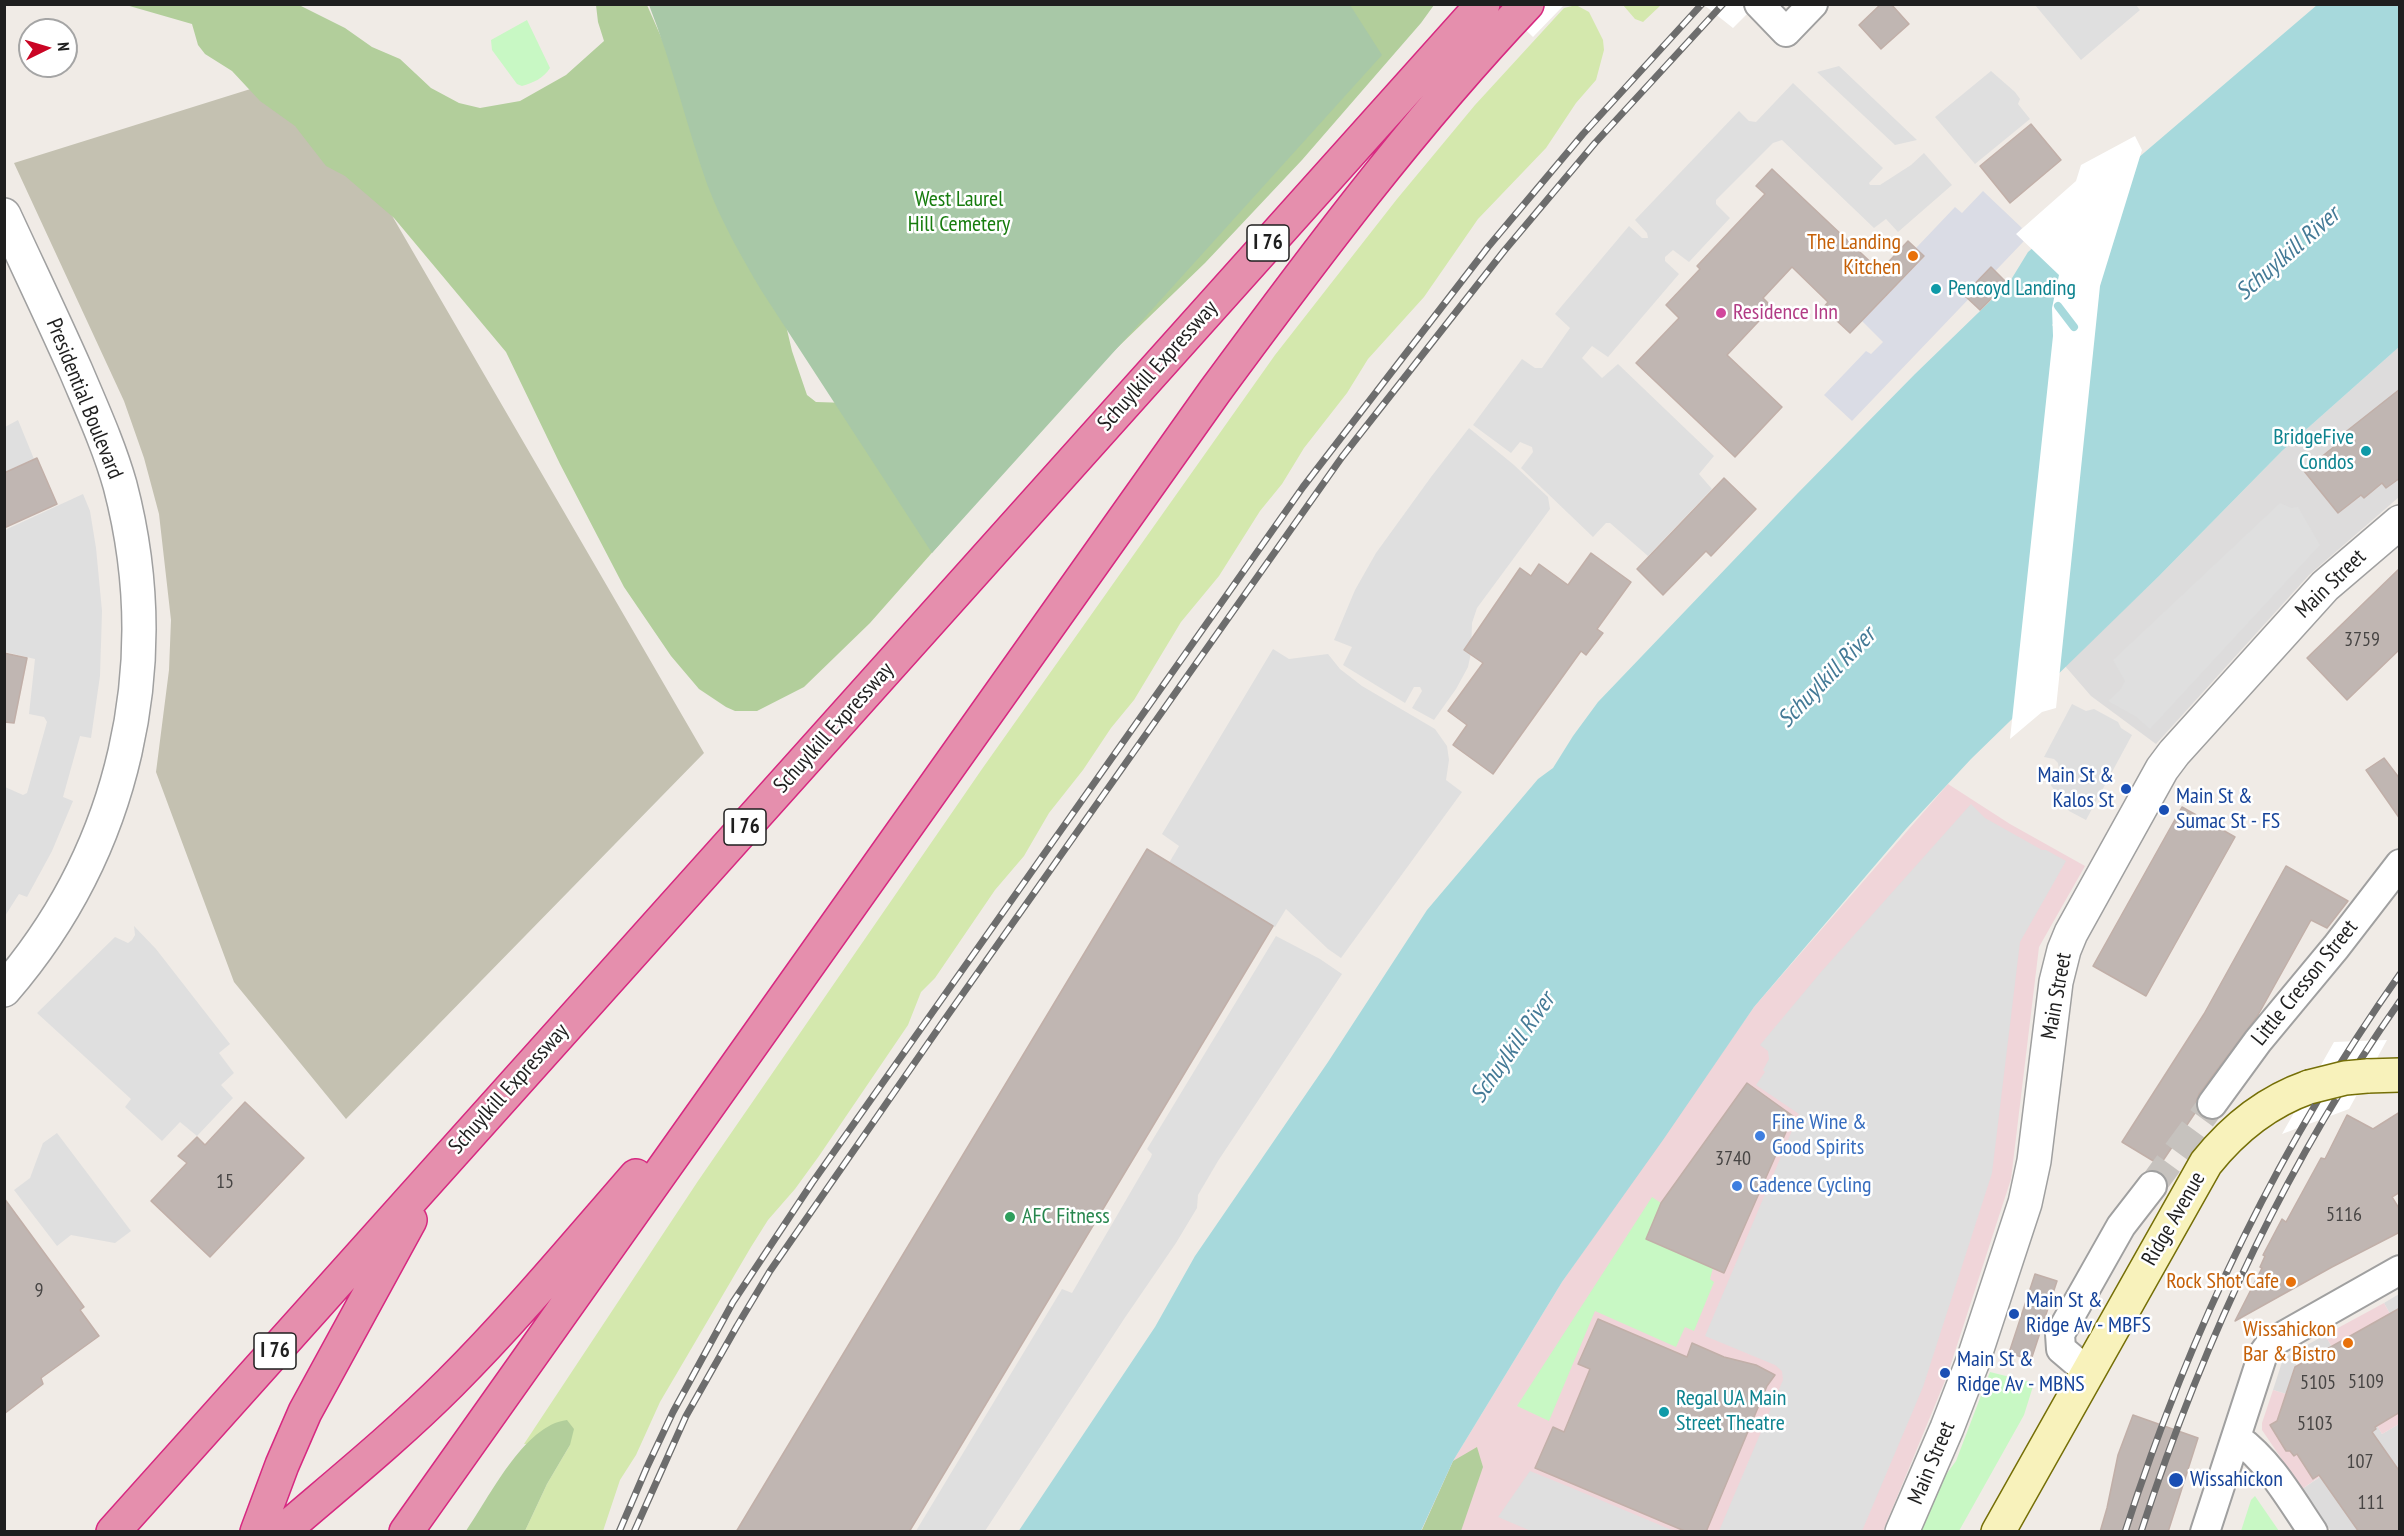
<!DOCTYPE html>
<style>
body{margin:0}
#map{position:relative;width:2404px;height:1536px;overflow:hidden;background:#f0ebe6;font-family:"PT Sans Narrow",sans-serif}
canvas{display:block}
.frame{position:absolute;inset:0;border:6px solid #1f1f1f;pointer-events:none}
.north{position:absolute;left:18px;top:18px;width:60px;height:60px;box-sizing:border-box;background:#fff;border:2px solid #a5a5a5;border-radius:50%;rotate:85deg;font-size:16px;font-weight:700;line-height:24px;text-align:center;color:#1f1f1f}
.north::after{content:'';display:block;margin:auto;width:21px;height:27px;background:#ca0524;clip-path:polygon(50% 0,100% 100%,50% 72%,0 100%)}
</style>
<div id="map">
<canvas width="2404" height="1536"></canvas>
<div class="frame"></div>
<div class="north">N</div>
</div>
<script>
const context = document.querySelector('canvas').getContext('2d');
context.lineJoin = 'round';
function paint(path, color) {
  context.fillStyle = color;
  context.fill(path, 'evenodd');
}
function strokePath(path, color, width, dash) {
  context.strokeStyle = color;
  context.lineWidth = width;
  context.lineCap = dash ? 'butt' : 'round';
  context.setLineDash(dash || []);
  context.stroke(path);
}
function write(font, color, halo, rows, align = 'center') {
  context.font = font + ' "PT Sans Narrow",sans-serif';
  context.lineWidth = 5;
  context.setLineDash([]);
  context.textBaseline = 'middle';
  context.strokeStyle = halo;
  context.fillStyle = color;
  for (const [text, x, y, turn = 0] of rows) {
    context.save();
    context.translate(x, y);
    context.rotate((+turn || 0) * Math.PI / 180);
    context.textAlign = isNaN(turn) ? turn : align;
    if (halo) context.strokeText(text, 0, 0);
    context.fillText(text, 0, 0);
    context.restore();
  }
}
paint(new Path2D(`
 M 2399,347 L 2399,497 L 2309,575 L 2156,744 L 2091,696 L 2065,666 L 2159,576 L 2282,451 Z
 M 2399,1294 L 2399,1330 L 2384,1303 Z
 M 2325,1335 L 2382,1434 L 2399,1424 L 2399,1531 L 2331,1531 L 2302,1489 L 2332,1469 L 2286,1394 L 2273,1390 L 2283,1359 L 2290,1354 L 2297,1366 L 2356,1428 L 2307,1345 Z`), '#dddcdc');
paint(new Path2D(`
 M 1948,784 L 2010,824 L 2085,866 L 2039,947 L 2011,1179 L 1947,1376 L 1883,1531 L 1421,1532 L 1453,1461 L 1562,1282 L 1754,1007 Z
 M 2384,1303 L 2399,1330 L 2399,1424 L 2382,1434 L 2325,1335 Z
 M 2273,1390 L 2286,1394 L 2332,1468 L 2302,1489 L 2262,1430 L 2262,1423 Z`), '#f0d5d9');
paint(new Path2D(`
 M 308,71 L 704,753 L 346,1119 L 234,982 L 156,772 L 169,670 L 171,620 L 159,514 L 144,458 L 124,401 L 14,163 Z`), '#c4c1b1');
paint(new Path2D(`
 M 1576,5 L 1589,12 L 1603,40 L 1604,50 L 1596,80 L 1576,103 L 1546,148 L 1478,219 L 1424,297 L 1368,359 L 1347,393 L 1304,448 L 1282,484 L 1260,511 L 1219,576 L 1181,622 L 1134,700 L 1111,728 L 1083,770 L 1049,813 L 1024,856 L 995,890 L 935,978 L 921,992 L 908,1025 L 819,1156 L 795,1189 L 768,1220 L 751,1247 L 660,1402 L 636,1455 L 620,1480 L 603,1531 L 525,1531 L 547,1484 L 570,1445 L 524,1444 L 698,1181 L 982,769 L 1275,355 L 1397,199 L 1475,105 L 1564,8 Z
 M 1623,5 L 1661,5 L 1643,22 L 1635,19 Z`), '#d4e8ad');
paint(new Path2D(`
 M 126,5 L 299,5 L 345,28 L 372,47 L 400,59 L 431,88 L 459,103 L 480,108 L 520,101 L 566,75 L 604,41 L 598,22 L 596,5 L 647,5 L 710,148 L 776,283 L 792,351 L 807,395 L 816,402 L 848,403 L 1194,5 L 1434,5 L 1421,23 L 1302,160 L 1205,263 L 1087,377 L 870,623 L 804,687 L 757,711 L 735,711 L 726,707 L 699,689 L 671,656 L 624,587 L 560,464 L 506,352 L 394,218 L 345,176 L 326,166 L 295,126 L 260,101 L 232,71 L 205,54 L 198,45 L 192,24 Z
 M 567,1420 L 574,1429 L 570,1445 L 547,1484 L 525,1531 L 466,1531 C 489,1498 524,1425 567,1420 Z
 M 1477,1447 L 1483,1467 L 1461,1531 L 1421,1532 L 1453,1461 Z`), '#b2ce9b');
paint(new Path2D(`
 M 649,5 L 1350,5 L 1382,55 L 932,553 L 761,290 C 741,256 721,221 707,184 C 686,124 672,63 649,5 Z`), '#a8c8a7');
paint(new Path2D(`
 M 527,20 L 550,68 C 544,78 533,83 522,86 L 517,84 L 492,50 L 491,40 Z
 M 1652,1197 L 1661,1203 L 1713,1268 L 1710,1279 L 1714,1282 L 1694,1331 L 1685,1327 L 1676,1347 L 1595,1311 L 1549,1421 L 1517,1406 Z
 M 1990,1372 L 2034,1383 L 2024,1415 L 1959,1531 L 1919,1532 L 1939,1484 L 1956,1461 Z
 M 2255,1496 L 2257,1499 L 2279,1531 L 2241,1531 L 2251,1500 Z`), '#c8f8c4');
paint(new Path2D(`
 M 2035,5 L 2136,5 L 2140,10 L 2081,60 Z
 M 1839,66 L 1917,140 L 1895,145 L 1817,72 Z
 M 1991,71 L 2015,92 L 2020,99 L 2018,104 L 2030,119 L 1975,164 L 1935,117 Z
 M 1793,83 L 1883,168 L 1869,183 L 1870,185 L 1880,185 L 1911,165 L 1924,153 L 1952,185 L 1898,232 L 1886,219 L 1874,228 L 1782,140 L 1773,143 L 1716,200 L 1716,204 L 1730,218 L 1689,262 L 1673,250 L 1665,257 L 1665,261 L 1679,274 L 1608,357 L 1592,346 L 1582,358 L 1602,378 L 1618,364 L 1714,456 L 1699,474 L 1712,489 L 1648,556 L 1610,523 L 1606,523 L 1593,537 L 1521,468 L 1533,452 L 1532,447 L 1520,442 L 1511,453 L 1473,425 L 1522,359 L 1535,368 L 1542,368 L 1570,328 L 1555,314 L 1629,226 L 1642,238 L 1648,238 L 1647,233 L 1635,220 L 1739,111 L 1749,121 L 1756,122 Z
 M 18,420 L 34,459 L 5,472 L 5,427 Z
 M 1469,428 L 1514,465 L 1548,497 L 1550,509 L 1477,608 L 1472,623 L 1471,653 L 1468,667 L 1456,689 L 1434,720 L 1412,708 L 1422,691 L 1420,687 L 1414,687 L 1405,703 L 1343,665 L 1352,647 L 1334,640 L 1355,590 L 1376,553 L 1431,477 Z
 M 83,494 L 90,511 L 96,548 L 102,611 L 100,676 L 91,738 L 80,736 L 63,797 L 73,801 L 52,851 L 27,897 L 19,894 L 5,916 L 5,787 L 23,795 L 27,793 L 47,722 L 44,717 L 29,714 L 35,659 L 5,652 L 5,530 Z
 M 2280,503 L 2291,508 L 2298,507 L 2320,545 L 2150,729 L 2135,716 L 2108,701 L 2120,690 L 2125,681 L 2113,660 Z
 M 1273,649 L 1289,659 L 1328,654 L 1340,669 L 1362,686 L 1435,729 L 1447,746 L 1449,760 L 1446,780 L 1462,792 L 1341,958 L 1328,949 L 1286,909 L 1275,927 L 1169,863 L 1179,846 L 1162,834 Z
 M 2072,704 L 2086,711 L 2094,709 L 2118,722 L 2121,728 L 2132,735 L 2086,820 L 2069,811 L 2050,784 L 2059,770 L 2058,763 L 2054,759 L 2044,757 Z
 M 1971,804 L 1985,818 L 2042,850 L 2046,850 L 2066,861 L 2020,942 L 1992,1173 L 1923,1387 L 1862,1531 L 1719,1531 L 1783,1380 L 1782,1371 L 1775,1365 L 1705,1336 L 1799,1114 L 1756,1085 L 1765,1072 L 1763,1070 L 1769,1059 L 1768,1051 L 1760,1045 L 1821,972 Z
 M 134,926 L 156,949 L 230,1044 L 219,1053 L 234,1073 L 221,1085 L 233,1098 L 197,1136 L 180,1122 L 162,1141 L 125,1107 L 131,1099 L 37,1013 L 115,937 L 128,943 L 132,940 L 135,935 Z
 M 1276,936 L 1320,959 L 1342,974 L 1218,1161 L 1198,1195 L 1197,1208 L 1176,1243 L 1124,1319 L 985,1531 L 916,1531 L 1062,1289 L 1072,1293 L 1151,1157 L 1152,1154 L 1147,1149 Z
 M 57,1133 L 131,1231 L 115,1243 L 71,1235 L 57,1246 L 14,1190 L 30,1178 L 43,1143 Z
 M 1530,1471 L 1567,1486 L 1674,1531 L 1531,1531 L 1498,1517 Z`), '#dfdfdf');
paint(new Path2D(`
 M 1983,191 L 2022,228 L 2017,234 L 2024,241 L 1852,421 L 1824,395 L 1866,351 L 1871,354 L 1883,342 L 1862,321 L 1924,257 L 1916,248 L 1955,207 L 1962,213 Z`), '#dadce5');
paint(new Path2D(`
 M 2317,5 L 2399,5 L 2399,347 L 2282,451 L 2159,576 L 1971,759 L 1906,829 L 1754,1007 L 1663,1140 L 1562,1282 L 1453,1461 L 1421,1531 L 1018,1532 L 1155,1327 L 1195,1256 L 1328,1062 L 1427,910 L 1538,779 L 1553,768 L 1573,736 L 1598,702 L 1796,495 L 1915,374 L 2009,283 L 2028,252 ZM 2093,284 L 2058,331 L 2052,325 Z`), '#a7d9dc');
paint(new Path2D(`
 M 1500,5 L 1564,5 L 1533,37 Z
 M 1704,5 L 1756,5 L 1733,28 Z
 M 2135,136 L 2142,150 L 2100,286 L 2056,708 L 2042,712 L 2010,739 L 2053,336 L 2052,308 L 2059,275 L 2016,234 L 2076,181 L 2081,165 Z
 M 2387,1040 L 2349,1109 L 2282,1134 L 2334,1042 Z`), '#fff');
strokePath(new Path2D(`
 M 2058,306 L 2074,327`), '#a7d9dc', 8);
const building = new Path2D(`
 M 1881,4 L 1891,4 L 1909,24 L 1881,49 L 1859,25 Z
 M 2031,124 L 2061,160 L 2010,203 L 1980,166 Z
 M 1772,169 L 1880,271 L 1908,241 L 1924,256 L 1850,333 L 1823,308 L 1828,302 L 1792,267 L 1763,298 L 1772,307 L 1727,355 L 1782,407 L 1735,457 L 1636,363 L 1679,318 L 1666,305 L 1700,269 L 1697,266 L 1765,194 L 1756,186 Z
 M 1991,267 L 2007,283 L 1980,310 L 1964,295 Z
 M 2400,389 L 2400,478 L 2386,488 L 2382,483 L 2364,498 L 2361,495 L 2338,513 L 2304,471 L 2346,437 L 2343,434 Z
 M 37,458 L 57,504 L 4,528 L 4,473 Z
 M 1724,478 L 1756,509 L 1711,556 L 1706,551 L 1663,595 L 1637,569 Z
 M 1591,553 L 1631,582 L 1597,629 L 1603,633 L 1586,655 L 1581,651 L 1493,774 L 1453,745 L 1467,725 L 1448,711 L 1483,663 L 1464,650 L 1520,568 L 1531,576 L 1539,564 L 1568,585 Z
 M 2400,568 L 2400,649 L 2347,700 L 2307,658 Z
 M 4,653 L 27,658 L 14,723 L 4,722 Z
 M 2384,758 L 2400,779 L 2400,819 L 2366,770 Z
 M 2182,807 L 2235,837 L 2146,996 L 2093,966 Z
 M 1147,849 L 1273,926 L 909,1532 L 736,1532 Z
 M 2286,866 L 2348,901 L 2327,928 L 2311,920 L 2258,1015 L 2199,1094 L 2196,1102 L 2197,1110 L 2160,1165 L 2122,1142 L 2204,1014 Z
 M 1747,1083 L 1793,1116 L 1724,1273 L 1646,1239 L 1661,1203 Z
 M 245,1102 L 304,1158 L 210,1257 L 151,1201 L 187,1163 L 178,1156 L 197,1137 L 205,1145 Z
 M 2400,1112 L 2400,1192 L 2392,1197 L 2400,1210 L 2400,1232 L 2332,1267 L 2235,1321 L 2262,1268 L 2260,1267 L 2265,1256 L 2263,1255 L 2282,1219 L 2286,1222 L 2321,1158 L 2325,1159 L 2347,1115 L 2373,1129 Z
 M 4,1198 L 84,1307 L 80,1310 L 99,1336 L 41,1378 L 43,1384 L 4,1414 Z
 M 2035,1274 L 2057,1281 L 2031,1360 L 2009,1353 Z
 M 2400,1308 L 2400,1412 L 2375,1427 L 2376,1429 L 2372,1432 L 2400,1472 L 2400,1532 L 2359,1532 L 2319,1475 L 2313,1479 L 2297,1454 L 2294,1456 L 2290,1451 L 2286,1451 L 2270,1425 L 2277,1421 L 2295,1367 Z
 M 1598,1319 L 1687,1357 L 1692,1343 L 1724,1357 L 1756,1365 L 1775,1375 L 1767,1386 L 1706,1532 L 1687,1532 L 1535,1468 L 1553,1427 L 1564,1432 L 1590,1369 L 1578,1364 Z
 M 2133,1415 L 2198,1438 L 2168,1532 L 2100,1532 L 2107,1508 L 2118,1455 Z`);
paint(building, '#c0b6b2');
strokePath(building, '#c1afa8', 1.5);
strokePath(new Path2D(`
 M 2152,1186 L 2212,1104`), '#c6c2be', 28, [28, 14]);
const minor = new Path2D(`
 M 1759,4 L 1786,32 L 1813,4
 M 2212,1104 L 2258,1041 L 2336,947 L 2400,864
 M 2088,1372 L 2061,1349 L 2060,1334 L 2121,1226 L 2152,1186
 M 2237,1438 C 2270,1462 2290,1498 2313,1532
 M 2205,1532 L 2263,1354 L 2271,1343 L 2400,1270`);
const tertiary = new Path2D(`
 M 4,215 C 28,267 53,319 76,371 C 92,409 109,446 120,485 C 167,664 125,850 4,990
 M 1902,1532 L 1947,1428 L 1973,1361 L 2025,1203 L 2034,1161 L 2056,982 L 2064,950 L 2071,933 L 2162,769 L 2174,753 L 2325,586 L 2400,522`);
const secondary = new Path2D(`
 M 2367,1076 L 2400,1075
 M 1998,1532 L 2206,1163 C 2234,1128 2266,1102 2309,1087`);
const motorway = new Path2D(`
 M 113,1532 L 1483,4
 M 257,1532 L 282,1465 L 305,1412 L 410,1220
 M 282,1532 C 339,1483 397,1436 450,1383 C 515,1318 575,1246 636,1176
 M 406,1532 L 1215,391 C 1313,258 1413,124 1527,4`);
strokePath(minor, '#a0a0a0', 32);
strokePath(tertiary, '#a0a0a0', 36);
strokePath(secondary, '#756f07', 36);
strokePath(motorway, '#d72981', 36);
strokePath(minor, '#fff', 28);
strokePath(tertiary, '#fff', 33);
strokePath(secondary, '#f8f2bb', 33);
strokePath(motorway, '#e58fad', 33);
const rail = new Path2D(`
 M 619,1532 L 647,1467 L 673,1412 L 733,1302 L 812,1183 L 1303,487 L 1488,247 L 1583,134 L 1702,4
 M 634,1532 L 686,1416 L 737,1326 L 770,1271 L 945,1019 L 1342,457 L 1504,251 L 1595,143 L 1723,4
 M 2125,1532 C 2189,1333 2279,1145 2400,974
 M 2141,1532 C 2202,1344 2286,1163 2400,1001`);
strokePath(rail, '#6d6d6d', 7);
strokePath(rail, '#fff', 4.5, [14]);
const secondaryBridge = new Path2D(`
 M 2309,1087 L 2345,1078 L 2367,1076`);
strokePath(secondaryBridge, '#756f07', 36, []);
strokePath(secondaryBridge, '#f8f2bb', 33);
for (const [x, y, r, color] of [
 [1913,256,6,"#e8710a"],
 [1936,289,6,"#0f9aa8"],
 [1721,313,6,"#d1479c"],
 [2366,451,6,"#0f9aa8"],
 [2126,789,6,"#1a4fb4"],
 [2164,810,6,"#1a4fb4"],
 [1760,1136,6,"#3f7fe0"],
 [1737,1186,6,"#3f7fe0"],
 [1010,1217,6,"#2e9e5b"],
 [2291,1282,6,"#e8710a"],
 [2014,1314,6,"#1a4fb4"],
 [2348,1343,6,"#e8710a"],
 [1945,1373,6,"#1a4fb4"],
 [1664,1412,6,"#0f9aa8"],
 [2176,1480,8,"#1a4fb4"]
]) {
  const dot = new Path2D();
  dot.arc(x, y, r, 0, 2 * Math.PI);
  context.fillStyle = color;
  context.fill(dot);
  strokePath(dot, '#fff', 2);
}
write('20px', '#474544', null, [
 ["3759",2362,640],
 ["3740",1733,1159],
 ["15",225,1182],
 ["5116",2344,1215],
 ["9",39,1291],
 ["5109",2366,1382],
 ["5105",2318,1383],
 ["5103",2315,1424],
 ["107",2360,1462],
 ["111",2371,1503]
]);
for (const [x, y, w] of [
 [1268,243,42],
 [745,827,42],
 [275,1351,42]
]) {
  const box = new Path2D();
  box.roundRect(x - w / 2, y - 18, w, 36, 4.5);
  context.fillStyle = '#fff';
  context.fill(box);
  strokePath(box, '#1f1f1f', 1.5);
}
write('bold 21px', '#1f1f1f', null, [
 ["I 76",1268,243],
 ["I 76",745,827],
 ["I 76",275,1351]
]);
write('22px', '#177c0e', '#fff', [
 ["West Laurel",959,200],
 ["Hill Cemetery",959,225]
]);
write('22px', '#c56008', '#fff', [
 ["The Landing",1901,243],
 ["Kitchen",1901,268],
 ["Rock Shot Cafe",2279,1282],
 ["Wissahickon",2336,1330],
 ["Bar & Bistro",2336,1355]
], 'right');
write('22px', '#0d838f', '#fff', [
 ["Pencoyd Landing",1948,289],
 ["BridgeFive",2354,438,"right"],
 ["Condos",2354,463,"right"],
 ["Regal UA Main",1676,1399],
 ["Street Theatre",1676,1424]
], 'left');
write('22px', '#b23c85', '#fff', [
 ["Residence Inn",1733,313]
], 'left');
write('22px', '#1f1f1f', '#fff', [
 ["Schuylkill Expressway",1158,366,-48],
 ["Presidential Boulevard",84,399,68],
 ["Main Street",2331,584,-44],
 ["Schuylkill Expressway",834,728,-48],
 ["Little Cresson Street",2305,983,-51],
 ["Main Street",2057,996,-80],
 ["Schuylkill Expressway",509,1089,-48],
 ["Ridge Avenue",2174,1219,-60],
 ["Main Street",1932,1463,-67]
]);
write('22px', '#164399', '#fff', [
 ["Main St &",2114,776,"right"],
 ["Kalos St",2114,801,"right"],
 ["Main St &",2176,797],
 ["Sumac St - FS",2176,822],
 ["Main St &",2026,1301],
 ["Ridge Av - MBFS",2026,1326],
 ["Main St &",1957,1360],
 ["Ridge Av - MBNS",1957,1385],
 ["Wissahickon",2190,1480]
], 'left');
write('22px', '#366cbe', '#fff', [
 ["Fine Wine &",1772,1123],
 ["Good Spirits",1772,1148],
 ["Cadence Cycling",1749,1186]
], 'left');
write('22px', '#27864d', '#fff', [
 ["AFC Fitness",1022,1217]
], 'left');
write('italic 24px', '#447a96', '#fff', [
 ["Schuylkill River",2288,254,-41],
 ["Schuylkill River",1827,678,-46],
 ["Schuylkill River",1513,1048,-55]
]);
</script>
